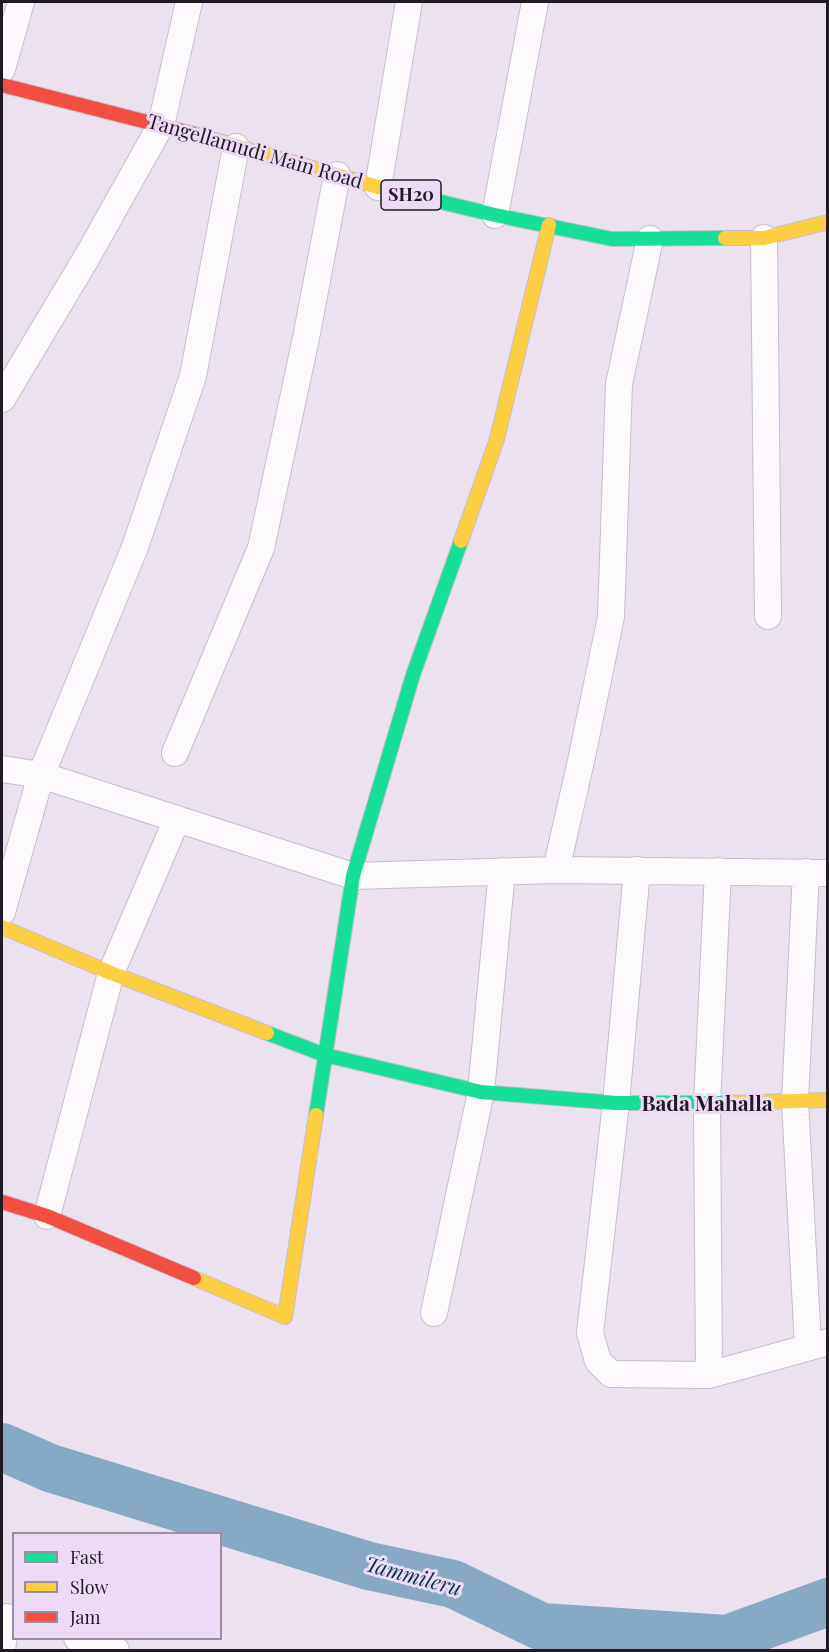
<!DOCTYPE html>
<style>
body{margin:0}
#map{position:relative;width:829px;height:1652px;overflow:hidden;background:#ebe1ef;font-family:"Playfair Display",serif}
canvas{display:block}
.frame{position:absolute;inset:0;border:3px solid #211a24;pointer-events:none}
.legend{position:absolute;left:12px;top:1532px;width:210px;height:108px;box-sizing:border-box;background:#eddbf5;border:2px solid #9b8ea1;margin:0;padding:8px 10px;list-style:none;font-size:18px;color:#211a24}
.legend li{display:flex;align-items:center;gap:12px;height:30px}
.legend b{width:30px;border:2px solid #9b8ea1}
</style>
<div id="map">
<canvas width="829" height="1652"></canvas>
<div class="frame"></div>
<ul class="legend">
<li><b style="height:8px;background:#16e098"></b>Fast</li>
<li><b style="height:8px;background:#ffcf43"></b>Slow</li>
<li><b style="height:8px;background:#f24e42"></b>Jam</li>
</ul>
</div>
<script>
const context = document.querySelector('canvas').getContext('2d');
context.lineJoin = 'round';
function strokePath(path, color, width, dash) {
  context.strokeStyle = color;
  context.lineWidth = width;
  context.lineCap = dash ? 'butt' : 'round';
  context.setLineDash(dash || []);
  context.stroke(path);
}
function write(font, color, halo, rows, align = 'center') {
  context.font = font + ' "Playfair Display",serif';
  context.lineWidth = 6;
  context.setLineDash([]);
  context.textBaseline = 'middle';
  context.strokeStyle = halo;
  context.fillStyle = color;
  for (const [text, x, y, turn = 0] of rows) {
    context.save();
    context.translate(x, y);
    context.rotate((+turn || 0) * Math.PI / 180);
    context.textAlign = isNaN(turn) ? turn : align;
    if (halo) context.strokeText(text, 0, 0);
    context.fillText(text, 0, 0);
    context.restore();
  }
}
strokePath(new Path2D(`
 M 2,1447 L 50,1468 L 369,1566 L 453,1584 L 542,1627 L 727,1639 L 828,1602`), '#87a9c4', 48);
const street = new Path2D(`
 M 2,69 L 21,2
 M 378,187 L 409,2
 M 495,215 L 535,2
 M 764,238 L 768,616
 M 2,399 L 87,257 L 161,125 L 189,2
 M 175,753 L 261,548 L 306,338 L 337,175
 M 2,769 L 41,775 L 353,876 L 556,870 L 828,873
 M 556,870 L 581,761 L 611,617 L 619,384 L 650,239
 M 637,870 L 616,1103 L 590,1333 L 598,1361 L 611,1374 L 709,1375
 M 718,871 L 707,1104 L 709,1375 L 828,1342
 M 806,872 L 795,1101 L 808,1347
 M 2,912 L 41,775 L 135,547 L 193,376 L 236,147
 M 47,1216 L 111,973 L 177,819
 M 434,1313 L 481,1092 L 502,871
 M 77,1638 L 116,1650
 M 2,1649 L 7,1617`);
const fast = new Path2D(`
 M 412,195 L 495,215 L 612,239 L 725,238
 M 267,1033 L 325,1055 L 481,1092 L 616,1103 L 729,1103
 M 316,1115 L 353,876 L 413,675 L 461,541`);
const slow = new Path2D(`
 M 194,134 L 378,187 L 412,195
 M 725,238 L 764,238 L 828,222
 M 461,541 L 497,439 L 549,225
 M 2,927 L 111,973 L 267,1033
 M 729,1103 L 828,1100
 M 194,1278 L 285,1317 L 316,1115`);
const jam = new Path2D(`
 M 2,85 L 194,134
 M 2,1202 L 47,1216 L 194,1278`);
strokePath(street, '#c6beca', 28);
strokePath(fast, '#c6beca', 16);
strokePath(slow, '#c6beca', 16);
strokePath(jam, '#c6beca', 16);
strokePath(street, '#fcfafd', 26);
strokePath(fast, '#16e098', 14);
strokePath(slow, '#ffcf43', 14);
strokePath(jam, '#f24e42', 14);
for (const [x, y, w] of [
 [411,195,60]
]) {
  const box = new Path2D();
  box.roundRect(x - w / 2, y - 15, w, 30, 4.5);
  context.fillStyle = '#eddbf5';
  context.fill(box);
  strokePath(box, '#211a24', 1.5);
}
write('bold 18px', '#211a24', null, [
 ["SH20",411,195]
]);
write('20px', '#211a24', '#eddbf5', [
 ["Tangellamudi Main Road",255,152,16]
]);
write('bold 21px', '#211a24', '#eddbf5', [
 ["Bada Mahalla",707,1104]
]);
write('italic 21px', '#07354c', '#eddbf5', [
 ["Tammileru",413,1577,15]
]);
</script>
